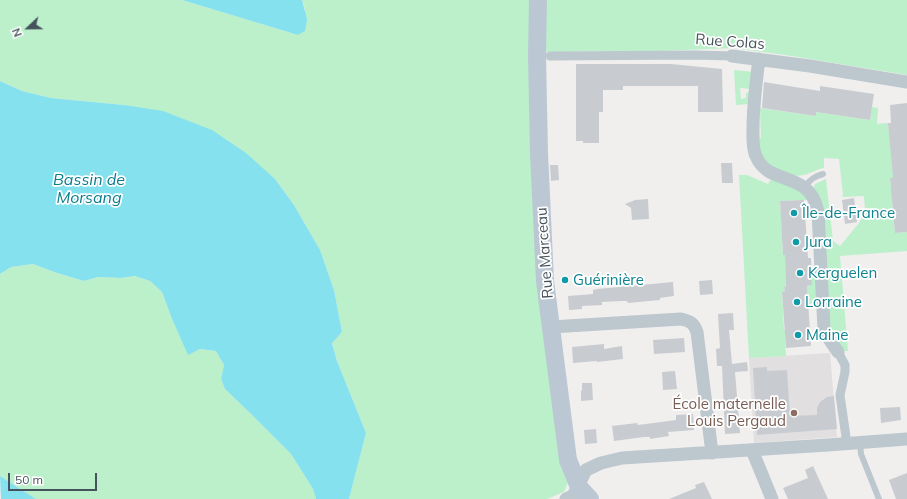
<!DOCTYPE html>
<meta charset="utf-8">
<style>
body{margin:0}
#map{position:relative;width:907px;height:499px;overflow:hidden;background:#f1eeee;font-family:Mulish,sans-serif}
canvas{display:block}
.north{position:absolute;left:8px;top:8px;width:40px;height:40px;-webkit-text-stroke:3px #fff;paint-order:stroke;rotate:248deg;font-size:11px;font-weight:700;line-height:16px;text-align:center;color:#46535c}
.north::after{content:'';display:block;margin:auto;width:14px;height:18px;background:#46535c;clip-path:polygon(50% 0,100% 100%,50% 72%,0 100%)}
.scale{position:absolute;left:8px;top:473px;width:89px;height:18px;box-sizing:border-box;border:2px solid #46535c;border-top:0;padding-left:5px;font-size:12px;line-height:14px;white-space:nowrap;color:#46535c;-webkit-text-stroke:3px #fff;paint-order:stroke}
</style>
<div id="map">
<canvas width="907" height="499"></canvas>
<div class="north">N</div>
<div class="scale">50 m</div>
</div>
<script>
const context = document.querySelector('canvas').getContext('2d');
context.lineJoin = 'round';
function paint(path, color) {
  context.fillStyle = color;
  context.fill(path, 'evenodd');
}
function strokePath(path, color, width, dash) {
  context.strokeStyle = color;
  context.lineWidth = width;
  context.lineCap = dash ? 'butt' : 'round';
  context.setLineDash(dash || []);
  context.stroke(path);
}
function write(font, color, halo, rows, align = 'center') {
  context.font = font + ' Mulish,sans-serif';
  context.lineWidth = 3.5;
  context.setLineDash([]);
  context.textBaseline = 'middle';
  context.strokeStyle = halo;
  context.fillStyle = color;
  for (const [text, x, y, turn = 0] of rows) {
    context.save();
    context.translate(x, y);
    context.rotate((+turn || 0) * Math.PI / 180);
    context.textAlign = isNaN(turn) ? turn : align;
    if (halo) context.strokeText(text, 0, 0);
    context.fillText(text, 0, 0);
    context.restore();
  }
}
paint(new Path2D(`
 M 830,353 L 837,437 L 754,443 L 749,358 Z`), '#e2dfe0');
paint(new Path2D(`
 M 0,0 L 182,0 L 298,35 L 305,9 L 302,0 L 530,0 L 568,482 L 564,492 L 547,499 L 349,499 L 366,433 L 337,361 L 332,342 L 342,332 L 334,290 L 320,250 L 294,205 L 275,179 L 124,105 L 51,98 L 22,91 L 0,81 Z
 M 543,0 L 907,0 L 907,75 L 792,56 L 734,48 L 635,52 L 632,51 L 542,52 Z
 M 734,70 L 753,72 L 750,89 L 740,88 L 741,99 L 746,98 L 746,93 L 750,92 L 750,104 L 736,105 Z
 M 872,107 L 878,108 L 877,124 L 888,123 L 889,132 L 892,132 L 893,178 L 890,178 L 891,188 L 893,187 C 891,200 892,212 897,223 L 894,224 L 895,233 L 907,232 L 907,251 L 840,256 L 848,351 L 842,351 L 830,336 L 814,186 L 815,184 L 826,179 L 833,241 L 840,246 L 859,223 L 865,211 L 864,196 L 842,197 L 843,195 L 839,159 L 824,158 L 824,168 C 817,169 811,173 804,175 C 787,179 771,167 760,155 L 758,137 L 761,138 L 760,108 L 816,116 L 816,112 L 870,120 Z
 M 739,175 L 747,175 L 768,184 L 772,177 L 801,191 L 808,200 L 780,201 L 780,210 L 782,211 L 783,219 L 781,219 L 782,235 L 783,236 L 784,244 L 782,245 L 783,254 L 785,255 L 786,287 L 784,287 L 785,291 L 782,292 L 784,330 L 786,330 L 785,339 L 786,356 L 749,358 Z
 M 33,264 L 57,273 L 84,281 L 98,277 L 121,278 L 135,276 L 150,281 L 162,292 L 172,319 L 188,354 L 200,349 L 216,351 L 224,365 L 221,379 L 225,389 L 251,414 L 291,454 L 313,489 L 316,499 L 36,499 L 0,476 L 0,274 L 11,267 Z
 M 812,274 L 816,274 L 818,303 L 808,304 L 807,286 L 812,285 Z`), '#bbf0cb');
paint(new Path2D(`
 M 182,0 L 302,0 L 307,19 L 305,31 L 298,35 Z
 M 0,81 L 22,91 L 51,98 L 124,105 L 163,111 L 212,130 L 246,153 L 275,179 L 294,205 L 320,250 L 334,290 L 342,332 L 332,343 L 337,361 L 366,433 L 349,499 L 316,499 L 313,489 L 291,454 L 251,414 L 225,389 L 221,379 L 224,365 L 216,351 L 200,349 L 188,355 L 172,319 L 162,292 L 150,281 L 135,276 L 121,278 L 98,277 L 84,281 L 57,273 L 33,264 L 11,267 L 0,274 Z
 M 0,476 L 36,499 L 1,499 Z`), '#86e1ee');
paint(new Path2D(`
 M 576,64 L 671,64 L 722,69 L 723,112 L 698,112 L 698,86 L 623,86 L 623,90 L 603,90 L 603,112 L 599,112 L 599,143 L 583,143 L 583,141 L 576,141 Z
 M 764,82 L 820,91 L 820,86 L 874,94 L 870,120 L 816,112 L 816,116 L 762,108 Z
 M 907,103 L 907,232 L 895,233 L 890,178 L 893,178 L 888,123 L 891,123 L 890,105 Z
 M 721,163 L 732,163 L 733,183 L 722,183 Z
 M 550,165 L 558,165 L 559,180 L 551,181 Z
 M 854,198 L 857,222 L 845,224 L 842,200 Z
 M 648,199 L 649,219 L 632,220 L 631,208 L 625,204 L 635,200 Z
 M 804,200 L 808,258 L 811,258 L 812,285 L 807,286 L 811,346 L 786,348 L 782,292 L 785,291 L 784,287 L 786,287 L 785,255 L 783,255 L 780,201 Z
 M 712,280 L 713,294 L 700,295 L 699,281 Z
 M 673,282 L 674,296 L 660,298 L 660,300 L 628,303 L 627,301 L 622,301 L 602,302 L 602,305 L 582,306 L 582,309 L 569,310 L 568,296 L 593,294 L 593,290 L 597,289 Z
 M 733,313 L 734,330 L 729,330 L 732,364 L 747,362 L 748,371 L 735,372 L 740,433 L 725,434 L 722,366 L 717,366 L 716,349 L 720,348 L 718,314 Z
 M 684,338 L 685,352 L 654,354 L 653,340 Z
 M 604,344 L 604,349 L 622,346 L 623,359 L 597,362 L 597,361 L 573,363 L 572,347 Z
 M 767,367 L 767,371 L 787,370 L 790,416 L 817,415 L 817,408 L 820,402 L 827,397 L 834,396 L 837,429 L 757,435 L 753,368 Z
 M 675,371 L 677,389 L 663,390 L 662,372 Z
 M 582,383 L 592,383 L 593,400 L 581,401 L 581,391 L 582,390 Z
 M 900,407 L 901,420 L 881,423 L 880,408 Z
 M 693,414 L 694,430 L 668,432 L 669,436 L 650,439 L 650,437 L 644,437 L 614,441 L 612,426 L 637,423 L 638,425 L 676,420 L 676,415 Z
 M 596,429 L 597,443 L 585,444 L 584,430 Z
 M 813,466 L 828,499 L 788,499 L 783,488 L 808,478 L 805,470 Z
 M 907,473 L 907,499 L 896,499 L 889,480 Z
 M 704,482 L 712,499 L 669,499 L 696,488 L 695,485 Z`), '#c8ccd1');
strokePath(new Path2D(`
 M 805,187 C 810,179 815,176 823,174
 M 860,443 L 861,454 L 879,499`), '#bcc7ce', 6);
strokePath(new Path2D(`
 M 550,56 L 695,55 L 732,56
 M 838,352 L 845,365 L 845,372 L 840,395 L 847,444`), '#bcc7ce', 9);
strokePath(new Path2D(`
 M 732,56 L 810,66 L 907,82
 M 759,59 C 756,83 753,105 753,129 C 753,138 752,148 756,156 C 768,187 810,169 818,212 L 824,329 L 827,336 L 838,352
 M 551,327 L 681,319 C 690,321 694,323 697,332 L 712,453
 M 752,450 L 772,499
 M 566,499 L 573,496 L 586,470 L 601,463 L 622,458 L 828,445 L 907,439`), '#bcc7ce', 13);
strokePath(new Path2D(`
 M 538,0 L 537,56 L 539,153 L 545,281 L 568,460 L 579,487 L 590,499`), '#bbc8d3', 18);
for (const [x, y, r, color] of [
 [794,213,4,"#0f9aa8"],
 [796,242,4,"#0f9aa8"],
 [800,273,4,"#0f9aa8"],
 [565,280,4,"#0f9aa8"],
 [797,302,4,"#0f9aa8"],
 [798,335,4,"#0f9aa8"],
 [794,413,4,"#8d6e63"]
]) {
  const dot = new Path2D();
  dot.arc(x, y, r, 0, 2 * Math.PI);
  context.fillStyle = color;
  context.fill(dot);
  strokePath(dot, '#fff', 1.5);
}
write('15px', '#46535c', '#fff', [
 ["Rue Colas",730,42,4],
 ["Rue Marceau",545,253,-94]
]);
write('15px', '#0d838f', '#fff', [
 ["Île-de-France",802,213],
 ["Jura",804,242],
 ["Kerguelen",808,273],
 ["Guérinière",573,280],
 ["Lorraine",805,302],
 ["Maine",806,335]
], 'left');
write('15px', '#785e54', '#fff', [
 ["École maternelle",786,404],
 ["Louis Pergaud",786,421]
], 'right');
write('italic 16px', '#0b7c8d', '#fff', [
 ["Bassin de",89,180],
 ["Morsang",89,198]
]);
</script>
